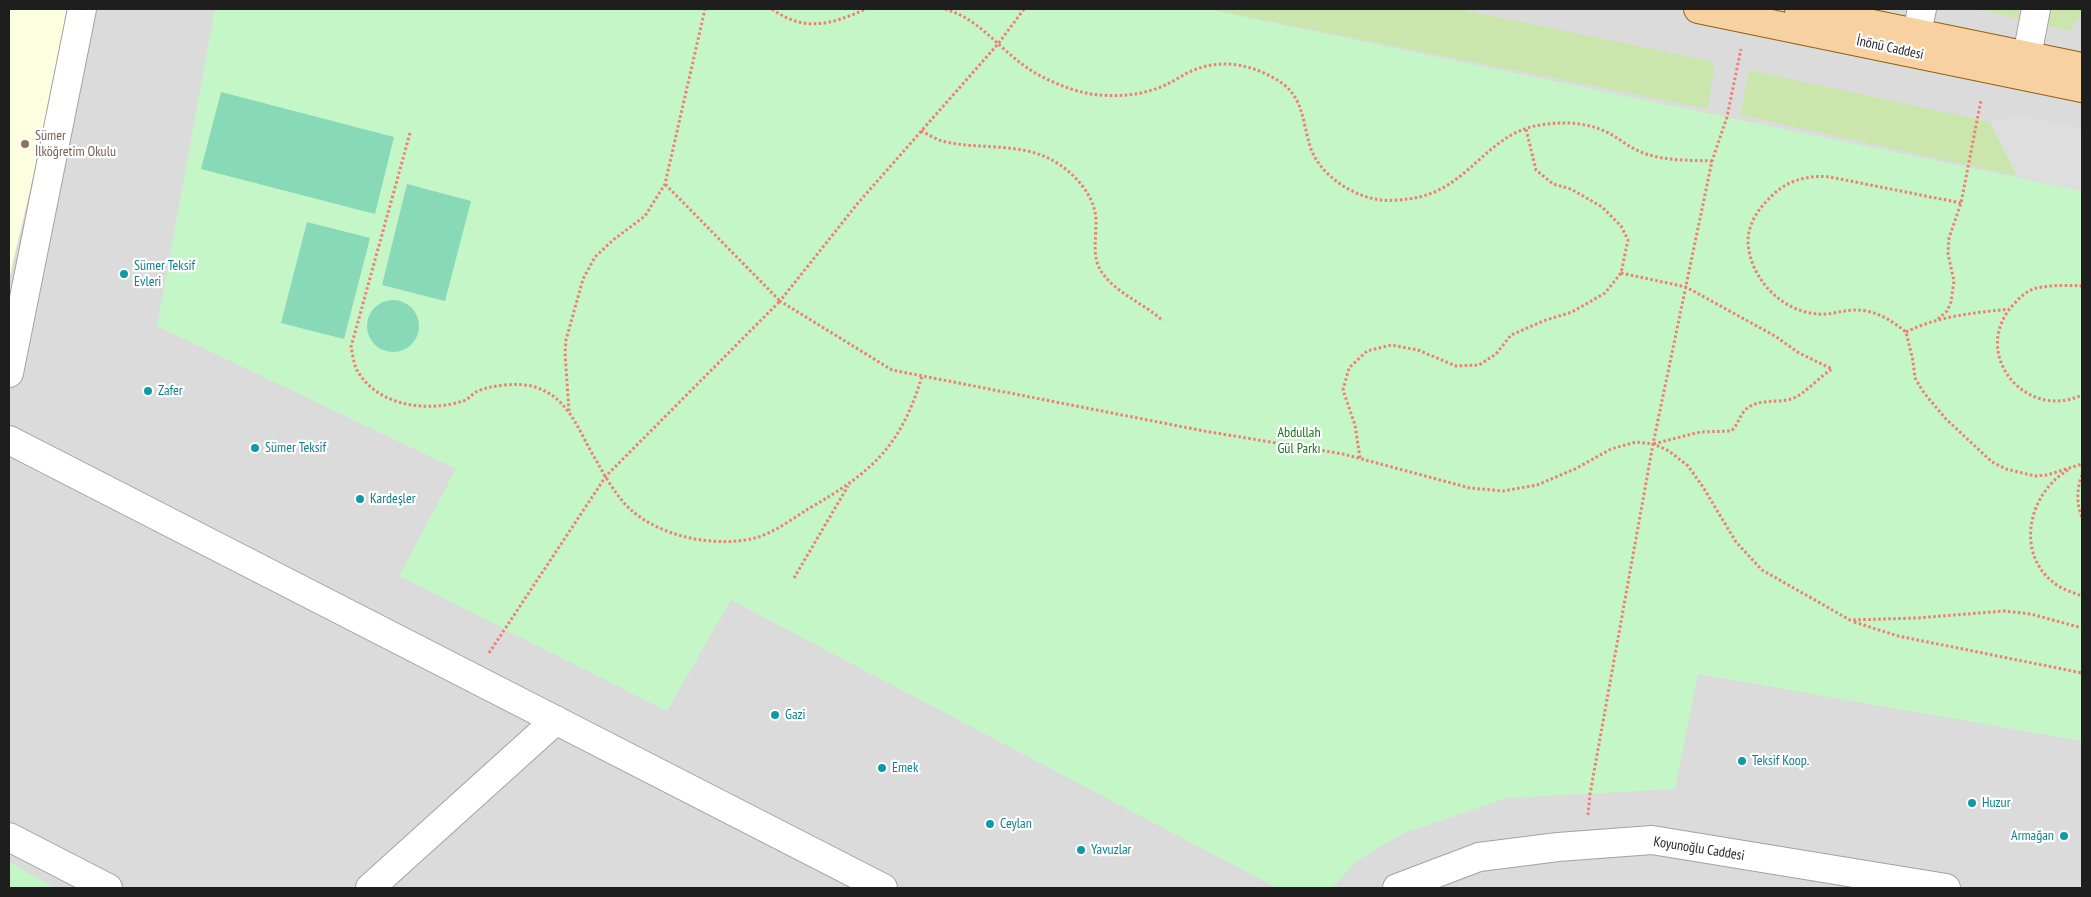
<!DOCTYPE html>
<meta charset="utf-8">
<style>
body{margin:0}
#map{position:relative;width:2091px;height:897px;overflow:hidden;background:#efebe5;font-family:"PT Sans Narrow",sans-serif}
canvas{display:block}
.frame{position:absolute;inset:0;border:10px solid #1e1e1e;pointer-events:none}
</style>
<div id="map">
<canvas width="2091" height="897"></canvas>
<div class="frame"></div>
</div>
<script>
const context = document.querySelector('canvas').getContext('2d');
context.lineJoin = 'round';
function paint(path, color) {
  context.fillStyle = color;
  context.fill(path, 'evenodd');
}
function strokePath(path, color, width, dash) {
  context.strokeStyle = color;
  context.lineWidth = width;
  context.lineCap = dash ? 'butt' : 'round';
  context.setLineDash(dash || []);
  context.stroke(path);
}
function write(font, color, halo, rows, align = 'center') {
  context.font = font + ' "PT Sans Narrow",sans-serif';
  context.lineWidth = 4.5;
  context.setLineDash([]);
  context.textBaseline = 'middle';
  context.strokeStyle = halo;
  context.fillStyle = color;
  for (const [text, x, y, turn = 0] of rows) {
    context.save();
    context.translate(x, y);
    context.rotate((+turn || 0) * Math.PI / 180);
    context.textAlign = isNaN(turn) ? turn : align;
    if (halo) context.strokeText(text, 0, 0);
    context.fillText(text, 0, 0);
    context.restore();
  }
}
paint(new Path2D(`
 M 9,9 L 2082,9 L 2082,888 L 9,888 Z`), '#dcdbdb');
paint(new Path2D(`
 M 9,9 L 73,9 L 9,279 Z`), '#fdfddf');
paint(new Path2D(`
 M 1210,9 L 1459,9 L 1715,62 L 1708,109 Z
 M 1977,9 L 2082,9 L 2082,13 L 2070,31 Z
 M 1749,70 L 1990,122 L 2017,176 L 1740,115 Z`), '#cae6ad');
paint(new Path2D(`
 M 215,9 L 1207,9 L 2082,191 L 2082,741 L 1698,674 L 1675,789 L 1507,798 L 1404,833 L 1356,861 L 1333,888 L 1277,888 L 731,600 L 667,711 L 399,576 L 456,469 L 157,326 Z
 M 9,862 L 55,888 L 9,888 Z`), '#c4f6c7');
paint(new Path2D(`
 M 221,92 L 394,137 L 375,214 L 201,169 Z
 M 407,184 L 471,201 L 445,301 L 382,285 Z
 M 307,222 L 370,238 L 344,339 L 281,323 Z
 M367 326a26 26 0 1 1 52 0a26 26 0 1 1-52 0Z`), '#87d9b8');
paint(new Path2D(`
 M 2025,116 L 2082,129 L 2082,191 L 2019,178 L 2017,176 L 1990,122 Z`), '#dedede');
const minor = new Path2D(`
 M 1917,33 L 1922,9
 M 2027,56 L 2036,9
 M 9,373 L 82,9
 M 9,440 L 883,888
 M 9,837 L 108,888
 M 370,888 L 556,720
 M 1397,888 L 1479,857 L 1558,847 L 1652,840 L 1946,888`);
const major = new Path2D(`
 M 1698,9 L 2082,88
 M 1799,9 L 2082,67`);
strokePath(minor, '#a2a2a2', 30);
strokePath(major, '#906108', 30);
strokePath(new Path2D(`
 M 772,9 C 805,33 832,24 866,9
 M 945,9 C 976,18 994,42 1018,61 C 1036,76 1067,90 1091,94 C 1114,97 1137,96 1158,88 C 1171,84 1181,75 1194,70 C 1221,59 1248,64 1272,77 C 1305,94 1301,119 1311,149 C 1321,176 1354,197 1381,200 C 1390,201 1400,200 1408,199 C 1469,192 1484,134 1540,125 C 1566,121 1590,122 1614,136 C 1622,141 1631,148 1641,152 C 1663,161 1688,160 1712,161
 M 1024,9 L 998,44 L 858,203 L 780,301 L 892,370 L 1204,431 L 1343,454 L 1470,488 L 1503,491 L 1537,485 L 1575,469 L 1611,449 L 1636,442 L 1653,444 L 1669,451 L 1688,466 L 1703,487 L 1736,542 L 1762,570 L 1850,620 L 1917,618 L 2004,611 L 2031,614 L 2082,628
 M 921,131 C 928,134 935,139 942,141 C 976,150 1017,142 1050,159 C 1072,170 1097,196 1096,223 C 1096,240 1092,257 1101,271 C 1116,294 1144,303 1163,321
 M 410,133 L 351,347 C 353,356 354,368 360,375 C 382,407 429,412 463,401 C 468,400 471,395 476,392 C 489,385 520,382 535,387 C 570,398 578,431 596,460 C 605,476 616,496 630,509 C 660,537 716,548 755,538 C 774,533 792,519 808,509 C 871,473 901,447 922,376
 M 1961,203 L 1830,177 C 1811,175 1791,179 1776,192 C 1759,207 1744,226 1749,251 C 1756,287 1790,317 1828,314 C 1841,312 1853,308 1866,311 C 1882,314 1893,322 1906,332 L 1913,361 L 1915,378 L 1924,393 L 1946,419 L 1992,462 L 2006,469 L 2035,476 L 2047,475 L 2082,464
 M 1621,273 L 1686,287 L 1775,336 L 1799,353 L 1832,369 C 1819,377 1804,395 1791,399 C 1777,403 1761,399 1749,407 C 1739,413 1739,425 1731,431 L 1700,432 L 1653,444
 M 2082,286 C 2068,285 2051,285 2037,288 C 2028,290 2021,296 2015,303 C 1968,351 2024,422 2082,395
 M 1938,319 L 1947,311 L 1951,302 L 1954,281 L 1948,254 L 1949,238 L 1961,203 L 1981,100
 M 1906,332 C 1938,316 1974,313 2009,309
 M 569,411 L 565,353 L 566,340 L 583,279 L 595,257 L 613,240 L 645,216 L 665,184 L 705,9
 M 1360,458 L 1355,425 L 1343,390 L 1349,368 L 1367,351 L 1391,345 L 1418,350 L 1456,366 L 1479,365 L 1496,354 L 1511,335 L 1543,321 L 1572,312 L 1605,293 L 1621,273 L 1628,240 L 1621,226 L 1602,207 L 1571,189 L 1553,184 L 1536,170 L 1526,129
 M 2068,470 C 2026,495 2014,559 2060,587 C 2067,591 2075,593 2082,596
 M 2082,475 C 2077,487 2076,505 2082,517
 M 794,578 L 848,486
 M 1854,622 L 1898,636 L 2082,673
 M 489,653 L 606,476 L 780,301 L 665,184
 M 1588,815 L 1590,794 L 1653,444 L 1712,161 L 1727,117 L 1741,49`), '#f27e72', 3, [2.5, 2.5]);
strokePath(minor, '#fff', 28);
strokePath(major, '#f7d1a2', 28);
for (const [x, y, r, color] of [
 [25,144,5,"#8d6e63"],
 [124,274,5,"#0f9aa8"],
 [148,391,5,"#0f9aa8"],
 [255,448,5,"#0f9aa8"],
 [360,499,5,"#0f9aa8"],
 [775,715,5,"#0f9aa8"],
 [1742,761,5,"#0f9aa8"],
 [882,768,5,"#0f9aa8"],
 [1972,803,5,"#0f9aa8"],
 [990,824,5,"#0f9aa8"],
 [2064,836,5,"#0f9aa8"],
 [1081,850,5,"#0f9aa8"]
]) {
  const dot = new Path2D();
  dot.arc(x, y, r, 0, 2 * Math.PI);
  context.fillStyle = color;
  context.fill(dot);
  strokePath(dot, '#fff', 2);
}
write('14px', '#1e1e1e', '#fff', [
 ["İnönü Caddesi",1890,48,12],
 ["Koyunoğlu Caddesi",1699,849,9]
]);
write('14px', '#785e54', '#fff', [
 ["Sümer",35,136],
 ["İlköğretim Okulu",35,152]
], 'left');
write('14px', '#0d838f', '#fff', [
 ["Sümer Teksif",134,266],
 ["Evleri",134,282],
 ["Zafer",158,391],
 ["Sümer Teksif",265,448],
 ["Kardeşler",370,499],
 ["Gazi",785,715],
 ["Teksif Koop.",1752,761],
 ["Emek",892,768],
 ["Huzur",1982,803],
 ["Ceylan",1000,824],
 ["Armağan",2054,836,"right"],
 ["Yavuzlar",1091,850]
], 'left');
write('14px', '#127719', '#fff', [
 ["Abdullah",1299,433],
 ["Gül Parkı",1299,449]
]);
</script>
